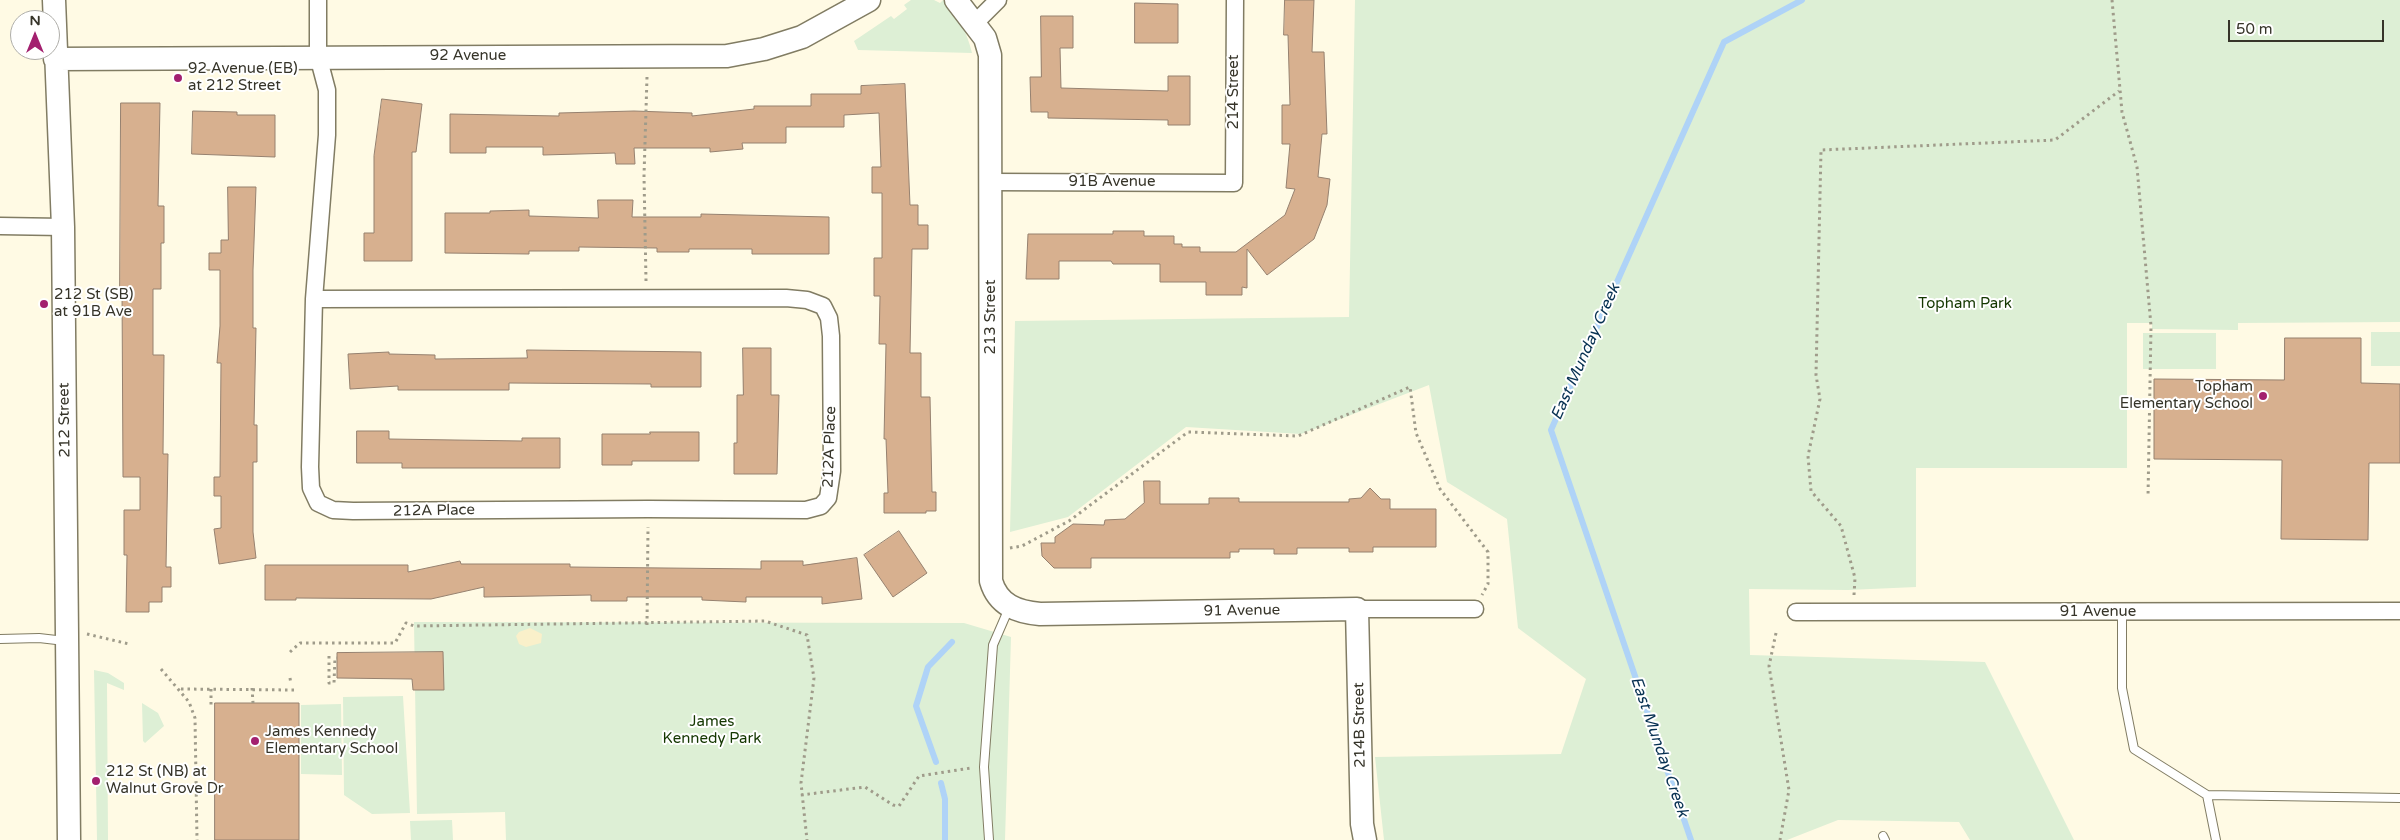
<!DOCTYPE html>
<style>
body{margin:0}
#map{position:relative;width:2400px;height:840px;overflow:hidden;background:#fffae4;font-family:"Varela Round",sans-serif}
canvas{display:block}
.north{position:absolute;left:10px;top:10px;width:50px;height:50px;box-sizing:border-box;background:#fff;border:1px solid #afaea9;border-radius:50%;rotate:0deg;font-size:14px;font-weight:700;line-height:20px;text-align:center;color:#363429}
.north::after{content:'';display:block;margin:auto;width:18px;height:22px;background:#a3206f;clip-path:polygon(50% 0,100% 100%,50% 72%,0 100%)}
.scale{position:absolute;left:2228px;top:20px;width:156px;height:22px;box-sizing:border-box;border:2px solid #363429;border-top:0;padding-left:6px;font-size:15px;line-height:18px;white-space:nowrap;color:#363429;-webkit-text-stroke:4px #fff;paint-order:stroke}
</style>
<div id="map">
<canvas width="2400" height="840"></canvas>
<div class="north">N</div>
<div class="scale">50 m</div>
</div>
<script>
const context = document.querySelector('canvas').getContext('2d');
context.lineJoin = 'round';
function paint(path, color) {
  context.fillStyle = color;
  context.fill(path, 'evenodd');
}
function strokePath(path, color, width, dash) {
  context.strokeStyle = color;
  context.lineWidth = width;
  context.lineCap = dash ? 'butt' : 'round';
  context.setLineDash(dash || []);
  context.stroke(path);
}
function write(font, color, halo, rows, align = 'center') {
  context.font = font + ' "Varela Round",sans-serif';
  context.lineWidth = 4;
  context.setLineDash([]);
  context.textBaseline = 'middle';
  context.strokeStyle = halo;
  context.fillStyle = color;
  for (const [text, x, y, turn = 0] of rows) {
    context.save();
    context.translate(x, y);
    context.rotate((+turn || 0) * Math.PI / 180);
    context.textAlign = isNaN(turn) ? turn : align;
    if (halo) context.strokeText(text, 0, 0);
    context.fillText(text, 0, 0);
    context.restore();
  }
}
paint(new Path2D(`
 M 911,0 L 934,0 L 940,3 L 943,0 C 958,15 967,32 972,53 L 858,50 L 854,41 L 891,16 L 894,19 L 907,9 L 904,5 Z
 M 1355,0 L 2400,0 L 2400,322 L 2238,323 L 2238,330 L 2152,329 L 2152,323 L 2127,323 L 2127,468 L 1916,468 L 1916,587 L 1848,590 L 1749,589 L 1750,655 L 1985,662 L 2074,840 L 1970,840 L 1959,822 L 1838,820 L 1787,840 L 1384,840 L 1375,757 L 1561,754 L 1586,679 L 1518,628 L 1507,519 L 1447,482 L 1429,385 L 1301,434 L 1186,427 L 1068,517 L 1010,532 L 1015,321 L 1349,317 Z
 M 2371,332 L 2400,332 L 2400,366 L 2371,366 Z
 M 2143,333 L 2216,333 L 2216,369 L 2143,369 Z
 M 414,622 L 964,623 L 1011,637 L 1005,840 L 506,840 L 505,812 L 417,814 Z
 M 94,670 L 108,673 L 124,683 L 124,690 L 107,683 L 108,840 L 97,840 Z
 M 403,696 L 410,813 L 372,814 L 344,795 L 343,697 Z
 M 142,703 L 158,713 L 164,726 L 145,743 L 143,741 Z
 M 341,704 L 342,775 L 301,774 L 301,705 Z
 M 452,820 L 453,840 L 411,840 L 410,821 Z`), '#ddefd5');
paint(new Path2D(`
 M 530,628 L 542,634 L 541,643 L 526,647 L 519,644 L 516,636 L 519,632 Z`), '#faf0ca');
strokePath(new Path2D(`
 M 936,762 L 916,706 L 928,667 L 952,642
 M 941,783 L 945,799 L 945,840
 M 1691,840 L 1551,430 L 1724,42 L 1802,0`), '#afd3f7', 6);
const building = new Path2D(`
 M 1285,0 L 1314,0 L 1312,52 L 1324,52 L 1327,134 L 1322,134 L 1318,177 L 1330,179 L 1327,205 L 1314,239 L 1267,275 L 1247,249 L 1247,288 L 1242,287 L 1242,295 L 1206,295 L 1206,282 L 1160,282 L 1160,264 L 1113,264 L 1111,261 L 1059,261 L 1059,279 L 1026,279 L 1028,234 L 1113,234 L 1113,231 L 1144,231 L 1144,236 L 1174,236 L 1174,244 L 1182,244 L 1182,247 L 1200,247 L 1200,252 L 1236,252 L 1285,215 L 1295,189 L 1286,188 L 1290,144 L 1282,144 L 1282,105 L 1290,105 L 1288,35 L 1284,35 Z
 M 1135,3 L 1178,4 L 1178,43 L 1135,43 Z
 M 1041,16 L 1073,16 L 1073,48 L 1060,48 L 1061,88 L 1168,91 L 1168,76 L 1190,76 L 1190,125 L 1168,125 L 1168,120 L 1048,118 L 1048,112 L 1031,112 L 1030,77 L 1041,77 Z
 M 905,84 L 910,205 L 918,205 L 918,225 L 928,225 L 928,249 L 912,249 L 910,353 L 921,353 L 921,397 L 930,397 L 932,492 L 936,492 L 936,511 L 926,511 L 926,513 L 884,513 L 884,493 L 888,493 L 886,439 L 884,439 L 886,344 L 879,344 L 880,296 L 874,296 L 874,258 L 882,258 L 882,193 L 872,193 L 872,167 L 881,167 L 879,113 L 844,115 L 844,127 L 786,127 L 786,143 L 742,143 L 743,149 L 710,152 L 710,148 L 634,148 L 635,164 L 616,164 L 615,153 L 543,155 L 543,147 L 486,147 L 486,153 L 450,153 L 450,114 L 559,116 L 559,113 L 634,111 L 692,113 L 692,116 L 754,109 L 754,106 L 811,106 L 811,94 L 861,94 L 861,86 Z
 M 382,99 L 422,104 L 416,152 L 412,152 L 412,261 L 364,261 L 364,233 L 374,233 L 374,156 Z
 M 121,103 L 160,103 L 158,206 L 164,206 L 164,243 L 161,243 L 161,289 L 153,289 L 153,355 L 164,355 L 163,454 L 168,454 L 166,567 L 171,567 L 171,587 L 162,587 L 162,602 L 149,602 L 149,612 L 126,612 L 127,555 L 124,555 L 124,510 L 140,510 L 140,477 L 123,477 L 122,289 L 120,289 Z
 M 193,111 L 237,112 L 237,115 L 275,115 L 275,157 L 192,154 Z
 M 228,187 L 256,187 L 253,270 L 253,328 L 256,328 L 254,425 L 257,425 L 257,462 L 253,462 L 253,532 L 256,558 L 219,564 L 214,529 L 221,528 L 221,496 L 214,496 L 214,477 L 220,477 L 221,363 L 217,363 L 220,326 L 220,270 L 209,270 L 209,253 L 221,253 L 221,240 L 228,240 Z
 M 598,200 L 633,200 L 632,217 L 701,217 L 701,214 L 829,217 L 829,254 L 752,254 L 752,249 L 689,249 L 689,252 L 657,252 L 657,248 L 579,247 L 579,251 L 529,251 L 529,254 L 445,253 L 445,213 L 490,213 L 490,211 L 529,210 L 529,216 L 598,218 Z
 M 2285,338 L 2361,338 L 2361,383 L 2400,384 L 2400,463 L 2369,463 L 2368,540 L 2281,539 L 2282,460 L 2154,459 L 2154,379 L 2284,380 Z
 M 743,348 L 771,348 L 771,395 L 779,395 L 777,474 L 734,474 L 734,443 L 737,443 L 737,395 L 743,395 Z
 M 527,350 L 701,352 L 701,387 L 651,387 L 651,384 L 509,383 L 509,390 L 398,390 L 398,386 L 350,389 L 348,354 L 389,352 L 389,354 L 435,355 L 435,359 L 527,358 Z
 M 357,431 L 389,431 L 389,439 L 522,441 L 522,438 L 560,438 L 560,468 L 402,468 L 402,463 L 357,463 Z
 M 650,432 L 699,432 L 699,461 L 632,461 L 632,465 L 602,465 L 602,434 L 650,434 Z
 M 1144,481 L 1160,481 L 1160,504 L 1209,504 L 1209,498 L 1239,498 L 1239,502 L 1349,502 L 1349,499 L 1361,498 L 1370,488 L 1381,499 L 1390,499 L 1390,509 L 1436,509 L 1436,547 L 1373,547 L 1373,552 L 1349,552 L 1349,548 L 1297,548 L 1297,554 L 1274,554 L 1274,549 L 1239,549 L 1239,552 L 1230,552 L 1230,558 L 1091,558 L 1091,568 L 1054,568 L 1042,556 L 1041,543 L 1055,543 L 1055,537 L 1073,524 L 1104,525 L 1105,520 L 1125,519 L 1144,503 Z
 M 899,531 L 927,573 L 893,597 L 864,555 Z
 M 857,558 L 862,599 L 822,604 L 822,597 L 746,597 L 746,602 L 702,600 L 702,597 L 627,597 L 627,601 L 591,601 L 591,595 L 484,597 L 484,587 L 431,599 L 296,598 L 296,600 L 265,600 L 265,565 L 408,565 L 408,572 L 460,561 L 461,564 L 570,564 L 570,567 L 761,569 L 761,561 L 803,561 L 803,565 Z
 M 443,652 L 444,690 L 413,690 L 412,679 L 337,678 L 337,653 Z
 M 215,703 L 299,703 L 299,840 L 215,840 Z`);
paint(building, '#d7b08f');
strokePath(building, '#96816f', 1);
const lane = new Path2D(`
 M 2122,612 L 2122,688 L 2134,749 L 2207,795 L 2216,840
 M 0,639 L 39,638 L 65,641
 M 2207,795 L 2400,798
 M 1883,836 L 1885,840
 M 989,840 L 984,767 L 993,645 L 1009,608`);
const street = new Path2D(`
 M 975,23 L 998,0
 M 991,182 L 1234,183 L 1235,0
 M 0,226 L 63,227
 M 314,299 L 786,298 L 807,300 L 823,306 L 829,318 L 831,336 L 832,471 L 828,498 L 821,506 L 806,510 L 648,509 L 353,511 L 333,510 L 318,503 L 311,488 L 310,467 L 314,299 L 327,135 L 327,90 L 318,56 L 318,0
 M 1357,609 L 1475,609
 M 1796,612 L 2400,611`);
const secondary = new Path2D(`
 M 54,0 L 63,227 L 69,840
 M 956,0 L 985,38 L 990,55 L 991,581 C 998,605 1017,612 1040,614 L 1357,609 L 1362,824 L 1365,840
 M 55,59 L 727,56 L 764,49 L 802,37 L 869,0`);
strokePath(lane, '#817c63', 10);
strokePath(street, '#817c63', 19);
strokePath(secondary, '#817c63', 25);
strokePath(new Path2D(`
 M 2112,0 L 2122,112 L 2137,167 L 2151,326 L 2148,497
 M 646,281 L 644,176 L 647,77
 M 1010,548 L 1022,546 L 1069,521 L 1188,432 L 1298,436 L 1410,387 L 1416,433 L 1440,489 L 1488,552 L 1488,584 L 1482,595
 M 1854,595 L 1855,578 L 1841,526 L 1811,491 L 1808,456 L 1820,399 L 1816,375 L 1821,150 L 2055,140 L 2119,91
 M 647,625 L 648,527
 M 1776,633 L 1769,666 L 1789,790 L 1780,840
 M 87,634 L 129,644 L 130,646
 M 290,652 L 300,643 L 395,643 L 406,623 L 414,626 L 765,621 L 807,635 L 814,678 L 801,783 L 807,840
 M 329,656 L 329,683 L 334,683 L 335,658 L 337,658
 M 161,669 L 189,702 L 195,718 L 197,840
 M 290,678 L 291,684
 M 252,688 L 253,703
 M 181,689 L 294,690
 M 211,689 L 211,705
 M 801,795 L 865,787 L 893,805 L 899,806 L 919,776 L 971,768`), '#9f9b8a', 3, [2.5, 4]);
strokePath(lane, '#fff', 8);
strokePath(street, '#fff', 16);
strokePath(secondary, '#fff', 22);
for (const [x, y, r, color] of [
 [178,78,5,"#a3206f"],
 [44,304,5,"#a3206f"],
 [2263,396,5,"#a3206f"],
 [255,741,5,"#a3206f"],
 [96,781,5,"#a3206f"]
]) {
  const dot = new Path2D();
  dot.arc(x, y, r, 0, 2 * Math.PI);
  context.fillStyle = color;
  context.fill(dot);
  strokePath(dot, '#fff', 2);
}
write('15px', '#363429', '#fff', [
 ["92 Avenue",468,56],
 ["214 Street",1234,92,-90],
 ["91B Avenue",1112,182],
 ["213 Street",991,317,-90],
 ["212 Street",65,420,-91],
 ["212A Place",830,447,-88],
 ["212A Place",434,511,-1],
 ["91 Avenue",1242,611,-1],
 ["91 Avenue",2098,612],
 ["214B Street",1360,725,-91]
]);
write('15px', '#363429', '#fff', [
 ["92 Avenue (EB)",188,69],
 ["at 212 Street",188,86],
 ["212 St (SB)",54,295],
 ["at 91B Ave",54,312],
 ["Topham",2253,387,"right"],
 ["Elementary School",2253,404,"right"],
 ["James Kennedy",265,732],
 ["Elementary School",265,749],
 ["212 St (NB) at",106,772],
 ["Walnut Grove Dr",106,789]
], 'left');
write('15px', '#143700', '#fff', [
 ["Topham Park",1965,304],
 ["James",712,722],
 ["Kennedy Park",712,739]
]);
write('italic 16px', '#073152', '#fff', [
 ["East Munday Creek",1586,352,-66],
 ["East Munday Creek",1659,747,71]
]);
</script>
